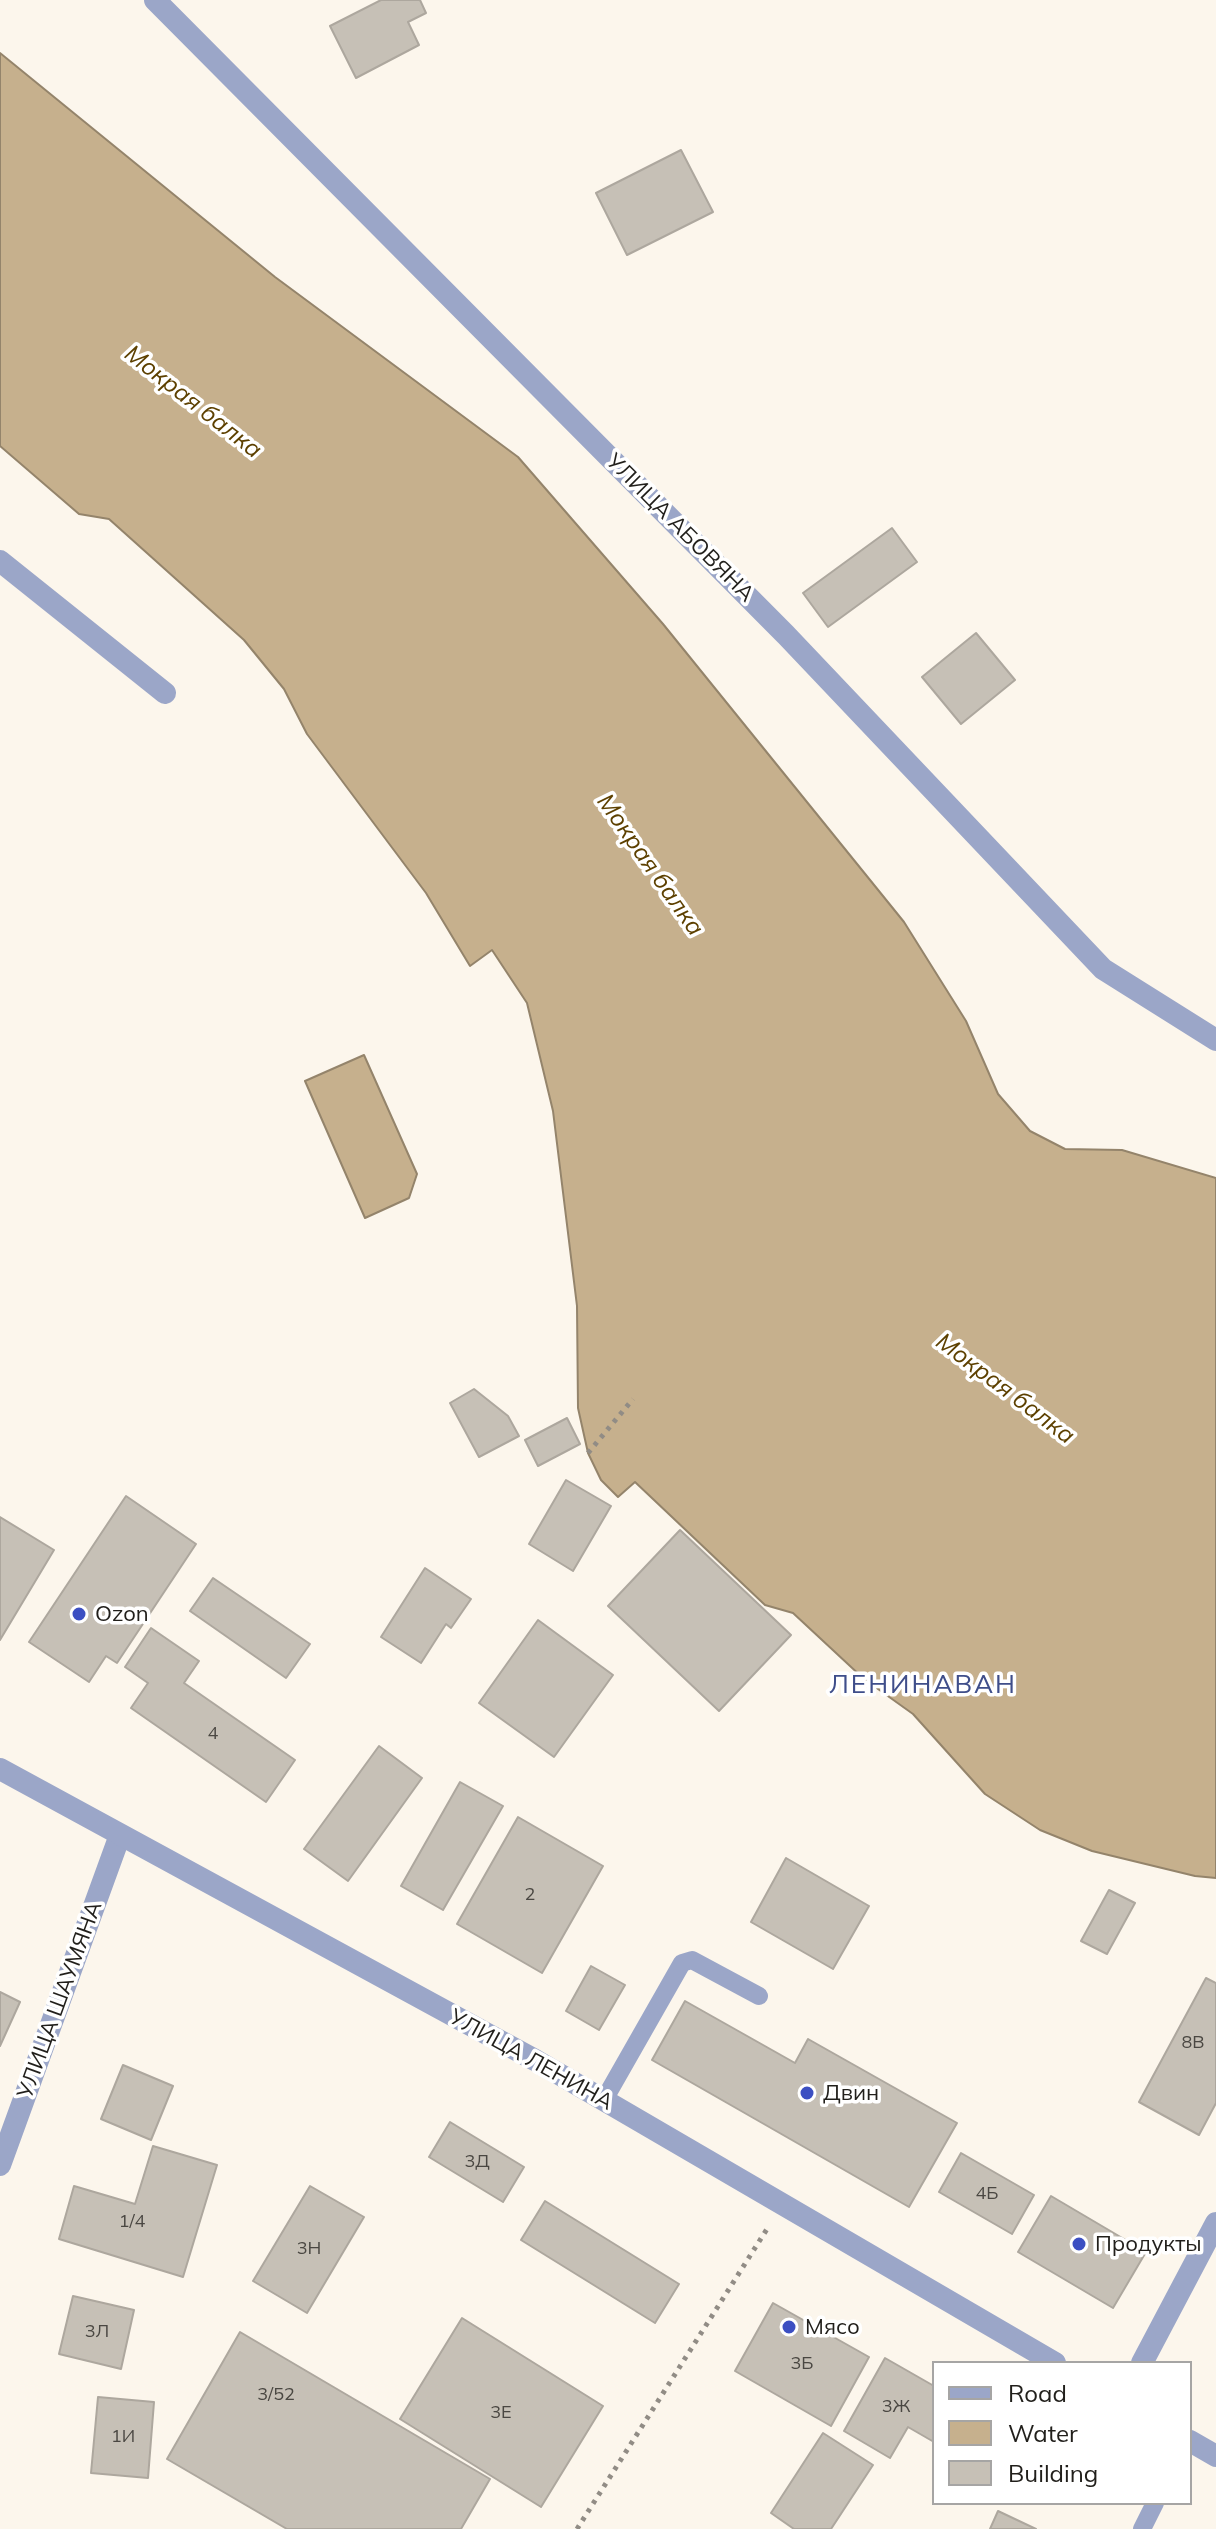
<!DOCTYPE html>
<meta charset="utf-8">
<style>
body{margin:0}
#map{position:relative;width:1216px;height:2529px;overflow:hidden;background:#fcf6ec;font-family:Mulish,sans-serif}
canvas{display:block}
.legend{position:absolute;left:932px;top:2361px;width:260px;height:144px;box-sizing:border-box;background:#fff;border:2px solid #a6a5a4;margin:0;padding:10px 14px;list-style:none;font-size:24px;color:#211f1b}
.legend li{display:flex;align-items:center;gap:16px;height:40px}
.legend b{width:40px;border:2px solid #a6a5a4}
</style>
<div id="map">
<canvas width="1216" height="2529"></canvas>
<ul class="legend">
<li><b style="height:10px;background:#9ba6c8"></b>Road</li>
<li><b style="height:22px;background:#c6b08d"></b>Water</li>
<li><b style="height:22px;background:#c6c0b6"></b>Building</li>
</ul>
</div>
<script>
const context = document.querySelector('canvas').getContext('2d');
context.lineJoin = 'round';
function paint(path, color) {
  context.fillStyle = color;
  context.fill(path, 'evenodd');
}
function strokePath(path, color, width, dash) {
  context.strokeStyle = color;
  context.lineWidth = width;
  context.lineCap = dash ? 'butt' : 'round';
  context.setLineDash(dash || []);
  context.stroke(path);
}
function write(font, color, halo, rows, align = 'center') {
  context.font = font + ' Mulish,sans-serif';
  context.lineWidth = 7;
  context.setLineDash([]);
  context.textBaseline = 'middle';
  context.strokeStyle = halo;
  context.fillStyle = color;
  for (const [text, x, y, turn = 0] of rows) {
    context.save();
    context.translate(x, y);
    context.rotate((+turn || 0) * Math.PI / 180);
    context.textAlign = isNaN(turn) ? turn : align;
    if (halo) context.strokeText(text, 0, 0);
    context.fillText(text, 0, 0);
    context.restore();
  }
}
const water = new Path2D(`
 M 0,53 L 275,277 L 518,457 L 663,624 L 904,922 L 966,1021 L 998,1094 L 1030,1131 L 1065,1149 L 1122,1150 L 1216,1178 L 1216,1878 L 1195,1876 L 1092,1851 L 1040,1830 L 985,1794 L 913,1714 L 864,1679 L 793,1613 L 765,1605 L 635,1482 L 618,1497 L 601,1480 L 588,1453 L 578,1408 L 577,1306 L 553,1111 L 527,1003 L 492,950 L 470,966 L 426,893 L 307,734 L 284,689 L 244,640 L 109,519 L 79,514 L 0,446 Z
 M 364,1055 L 417,1174 L 409,1198 L 365,1218 L 305,1081 Z`);
paint(water, '#c6b08d');
strokePath(water, '#94846b', 2);
const building = new Path2D(`
 M 381,0 L 420,0 L 426,13 L 408,22 L 419,45 L 356,78 L 330,26 Z
 M 681,150 L 713,212 L 627,255 L 596,193 Z
 M 892,528 L 917,562 L 828,627 L 803,593 Z
 M 976,633 L 1015,680 L 961,724 L 922,677 Z
 M 474,1389 L 508,1416 L 519,1436 L 479,1457 L 450,1403 Z
 M 567,1418 L 580,1444 L 538,1466 L 525,1440 Z
 M 566,1480 L 611,1506 L 573,1571 L 529,1544 Z
 M 126,1496 L 196,1544 L 117,1663 L 106,1656 L 89,1682 L 29,1642 Z
 M 0,1517 L 54,1550 L 0,1640 Z
 M 680,1530 L 791,1635 L 719,1711 L 608,1606 Z
 M 425,1568 L 471,1599 L 451,1628 L 446,1624 L 421,1663 L 381,1637 Z
 M 213,1578 L 310,1644 L 286,1678 L 190,1611 Z
 M 538,1620 L 613,1675 L 554,1757 L 479,1703 Z
 M 151,1628 L 199,1661 L 184,1683 L 295,1760 L 266,1802 L 131,1708 L 148,1683 L 125,1667 Z
 M 379,1746 L 422,1778 L 348,1881 L 304,1849 Z
 M 460,1782 L 503,1806 L 443,1910 L 401,1886 Z
 M 518,1817 L 603,1866 L 542,1973 L 457,1924 Z
 M 786,1858 L 869,1906 L 833,1969 L 751,1922 Z
 M 1109,1890 L 1135,1903 L 1107,1954 L 1081,1941 Z
 M 591,1966 L 625,1985 L 599,2030 L 566,2011 Z
 M 1206,1978 L 1216,1983 L 1216,2103 L 1199,2135 L 1139,2102 Z
 M 0,1992 L 20,2002 L 0,2046 Z
 M 685,2001 L 795,2063 L 808,2039 L 957,2123 L 909,2207 L 652,2060 Z
 M 123,2065 L 173,2086 L 151,2140 L 101,2119 Z
 M 450,2122 L 524,2167 L 503,2202 L 429,2157 Z
 M 153,2146 L 217,2165 L 183,2277 L 59,2239 L 74,2186 L 135,2204 Z
 M 961,2153 L 1034,2195 L 1012,2234 L 939,2192 Z
 M 310,2186 L 364,2217 L 307,2313 L 253,2281 Z
 M 1051,2196 L 1146,2252 L 1113,2308 L 1018,2252 Z
 M 545,2201 L 679,2284 L 655,2323 L 521,2240 Z
 M 73,2296 L 134,2310 L 121,2369 L 59,2354 Z
 M 773,2303 L 869,2357 L 831,2426 L 735,2371 Z
 M 462,2318 L 603,2406 L 541,2507 L 400,2419 Z
 M 240,2332 L 490,2479 L 461,2529 L 287,2529 L 167,2459 Z
 M 885,2358 L 934,2386 L 934,2442 L 908,2427 L 890,2458 L 844,2431 Z
 M 98,2397 L 154,2402 L 148,2478 L 91,2473 Z
 M 823,2433 L 873,2465 L 831,2529 L 794,2529 L 771,2513 Z
 M 998,2511 L 1036,2529 L 990,2529 Z`);
paint(building, '#c6c0b6');
strokePath(building, '#ada79e', 2);
strokePath(new Path2D(`
 M 588,1453 L 633,1399
 M 577,2529 L 767,2229`), '#918c85', 5, [4, 6]);
strokePath(new Path2D(`
 M 604,2100 L 682,1963 L 692,1960 L 759,1996
 M 1142,2529 L 1155,2503`), '#9ba6c8', 18);
strokePath(new Path2D(`
 M 155,0 L 786,635 L 1103,969 L 1216,1040
 M 0,561 L 165,693
 M 0,2165 L 120,1835
 M 1142,2363 L 1216,2223`), '#9ba6c8', 22);
strokePath(new Path2D(`
 M 0,1769 L 535,2060 L 1055,2363
 M 1190,2441 L 1216,2456`), '#9ba6c8', 22);
for (const [x, y, r, color] of [
 [79,1614,8,"#3c4fc2"],
 [807,2093,8,"#3c4fc2"],
 [1079,2244,8,"#3c4fc2"],
 [789,2327,8,"#3c4fc2"]
]) {
  const dot = new Path2D();
  dot.arc(x, y, r, 0, 2 * Math.PI);
  context.fillStyle = color;
  context.fill(dot);
  strokePath(dot, '#fff', 3);
}
write('18px', '#4a4742', null, [
 ["4",213,1734],
 ["2",530,1895],
 ["8В",1193,2043],
 ["3Д",477,2162],
 ["4Б",987,2194],
 ["1/4",132,2222],
 ["3Н",309,2249],
 ["3Л",97,2332],
 ["3Б",802,2364],
 ["3/52",276,2395],
 ["3Ж",896,2407],
 ["3Е",501,2413],
 ["1И",123,2437]
]);
write('22px', '#211f1b', '#fff', [
 ["УЛИЦА АБОВЯНА",680,528,45],
 ["УЛИЦА ШАУМЯНА",60,2000,-70],
 ["УЛИЦА ЛЕНИНА",531,2060,29]
]);
write('22px', '#211f1b', '#fff', [
 ["Ozon",95,1614],
 ["Двин",823,2093],
 ["Продукты",1095,2244],
 ["Мясо",805,2327]
], 'left');
write('italic 24px', '#5d4000', '#fff', [
 ["Мокрая балка",193,402,38],
 ["Мокрая балка",650,865,55],
 ["Мокрая балка",1005,1389,37]
]);
context.letterSpacing = '2px';
write('26px', '#3f4e8a', '#fff', [
 ["ЛЕНИНАВАН",923,1685]
]);
context.letterSpacing = '0px';
</script>
